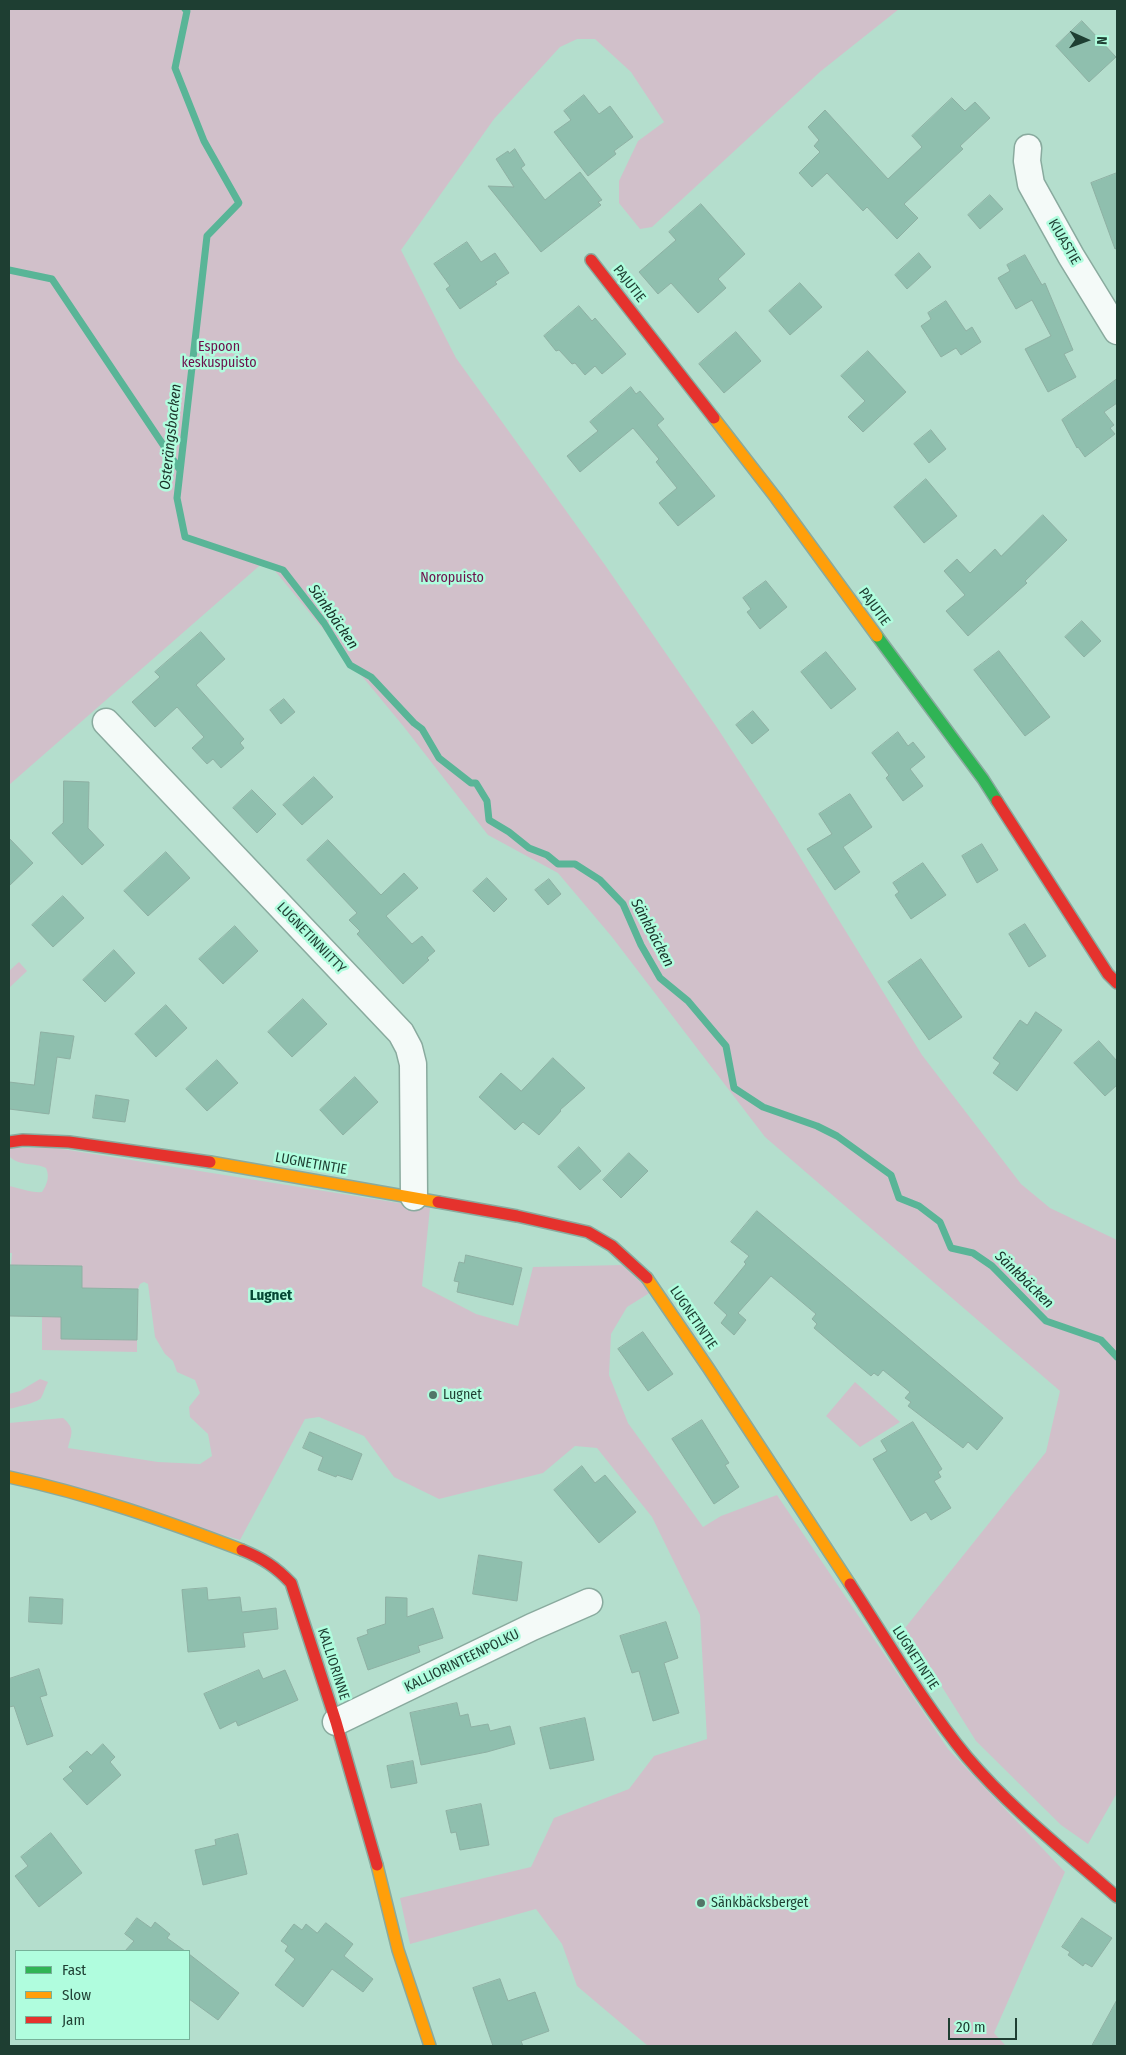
<!DOCTYPE html>
<meta charset="utf-8">
<style>
body{margin:0}
#map{position:relative;width:1126px;height:2055px;overflow:hidden;background:#b4decd;font-family:"Fira Sans Condensed",sans-serif}
canvas{display:block}
.frame{position:absolute;inset:0;border:10px solid #1e3e32;pointer-events:none}
.legend{position:absolute;left:15px;top:1950px;width:175px;height:90px;box-sizing:border-box;background:#b0fdde;border:1px solid #76b199;margin:0;padding:6px 9px;list-style:none;font-size:15px;color:#1e3e32}
.legend li{display:flex;align-items:center;gap:10px;height:25px}
.legend b{width:25px;border:1px solid #76b199}
.north{position:absolute;left:1061px;top:15px;width:50px;height:50px;-webkit-text-stroke:4px #b0fdde;paint-order:stroke;rotate:92deg;font-size:14px;font-weight:700;line-height:20px;text-align:center;color:#1e3e32}
.north::after{content:'';display:block;margin:auto;width:18px;height:22px;background:#1e3e32;clip-path:polygon(50% 0,100% 100%,50% 72%,0 100%)}
.scale{position:absolute;left:948px;top:2018px;width:69px;height:22px;box-sizing:border-box;border:2px solid #1e3e32;border-top:0;padding-left:6px;font-size:15px;line-height:18px;white-space:nowrap;color:#1e3e32;-webkit-text-stroke:4px #b0fdde;paint-order:stroke}
</style>
<div id="map">
<canvas width="1126" height="2055"></canvas>
<div class="frame"></div>
<ul class="legend">
<li><b style="height:6px;background:#30b455"></b>Fast</li>
<li><b style="height:6px;background:#ff9f0a"></b>Slow</li>
<li><b style="height:6px;background:#e5322d"></b>Jam</li>
</ul>
<div class="north">N</div>
<div class="scale">20 m</div>
</div>
<script>
const context = document.querySelector('canvas').getContext('2d');
context.lineJoin = 'round';
function paint(path, color) {
  context.fillStyle = color;
  context.fill(path, 'evenodd');
}
function strokePath(path, color, width, dash) {
  context.strokeStyle = color;
  context.lineWidth = width;
  context.lineCap = dash ? 'butt' : 'round';
  context.setLineDash(dash || []);
  context.stroke(path);
}
function write(font, color, halo, rows, align = 'center') {
  context.font = font + ' "Fira Sans Condensed",sans-serif';
  context.lineWidth = 5;
  context.setLineDash([]);
  context.textBaseline = 'middle';
  context.strokeStyle = halo;
  context.fillStyle = color;
  for (const [text, x, y, turn = 0] of rows) {
    context.save();
    context.translate(x, y);
    context.rotate((+turn || 0) * Math.PI / 180);
    context.textAlign = isNaN(turn) ? turn : align;
    if (halo) context.strokeText(text, 0, 0);
    context.fillText(text, 0, 0);
    context.restore();
  }
}
paint(new Path2D(`
 M 9,9 L 899,9 L 821,71 L 652,227 L 640,229 L 619,203 L 619,181 L 638,141 L 664,122 L 631,72 L 595,39 L 577,39 L 560,47 L 494,119 L 401,250 L 456,358 L 605,565 L 718,729 L 776,818 L 922,1055 L 1021,1184 L 1050,1208 L 1117,1240 L 1117,1793 L 1088,1844 L 1061,1825 L 976,1741 L 905,1628 L 1046,1452 L 1060,1391 L 765,1137 L 612,937 L 558,873 L 488,835 L 404,727 L 266,560 L 9,785 Z
 M 19,962 L 27,971 L 9,988 L 9,971 Z
 M 9,1148 L 56,1148 L 430,1208 L 422,1286 L 476,1314 L 518,1326 L 533,1267 L 622,1265 L 651,1292 L 627,1307 L 611,1334 L 609,1375 L 628,1423 L 703,1527 L 721,1516 L 777,1495 L 948,1749 L 1065,1872 L 994,2033 L 1006,2046 L 648,2046 L 577,1986 L 562,1944 L 536,1909 L 410,1944 L 400,1898 L 531,1867 L 554,1818 L 629,1789 L 654,1756 L 707,1739 L 700,1615 L 652,1517 L 597,1448 L 575,1446 L 543,1473 L 439,1499 L 394,1477 L 364,1436 L 319,1417 L 305,1419 L 240,1540 L 9,1472 L 9,1423 L 63,1418 C 76,1429 71,1434 68,1448 L 158,1462 L 200,1464 L 212,1456 L 208,1434 L 190,1417 L 189,1407 L 200,1393 L 195,1380 L 177,1372 L 173,1361 L 165,1354 L 155,1337 L 148,1284 L 144,1282 L 140,1284 L 138,1289 L 82,1288 L 82,1266 L 11,1265 L 12,1253 L 9,1253 L 9,1186 C 19,1188 32,1193 42,1192 C 47,1184 50,1177 46,1168 C 34,1162 20,1167 9,1156 Z
 M 42,1317 L 61,1317 L 61,1339 L 137,1340 L 137,1352 L 42,1350 Z
 M 40,1379 L 48,1382 C 45,1387 44,1393 41,1398 C 37,1403 16,1407 9,1409 L 9,1394 L 20,1391 Z
 M 855,1382 L 900,1422 L 860,1447 L 826,1416 Z`), '#d1c0ca');
strokePath(new Path2D(`
 M 185,9 L 187,11 L 175,68 L 204,141 L 239,203 L 207,236 L 177,498 L 185,537 L 283,570 L 324,623 L 350,665 L 371,677 L 414,723 L 422,729 L 439,758 L 471,783 L 476,783 L 487,801 L 489,820 L 509,832 L 529,848 L 547,855 L 558,864 L 575,864 L 600,880 L 623,904 L 641,945 L 660,978 L 688,1001 L 726,1046 L 734,1088 L 763,1107 L 817,1126 L 837,1136 L 891,1175 L 899,1198 L 919,1206 L 940,1222 L 951,1248 L 973,1253 L 992,1266 L 1046,1321 L 1101,1340 L 1117,1357
 M 9,270 L 52,279 L 180,470`), '#59b597', 7);
const building = new Path2D(`
 M 1082,21 L 1116,57 L 1089,82 L 1056,46 Z
 M 584,95 L 599,114 L 610,106 L 633,137 L 614,151 L 616,154 L 588,176 L 554,132 L 571,120 L 564,111 Z
 M 952,98 L 965,111 L 975,102 L 990,118 L 960,146 L 963,149 L 904,204 L 918,218 L 897,239 L 867,207 L 863,211 L 827,173 L 812,187 L 799,173 L 820,152 L 814,146 L 819,140 L 808,127 L 825,110 L 888,179 L 922,147 L 912,136 Z
 M 515,149 L 525,165 L 521,168 L 545,200 L 580,172 L 602,200 L 598,202 L 601,205 L 541,252 L 488,186 L 514,187 L 496,159 L 508,151 L 509,153 Z
 M 1117,173 L 1117,248 L 1115,249 L 1091,183 Z
 M 990,195 L 1003,209 L 980,229 L 968,215 Z
 M 701,204 L 745,254 L 718,279 L 726,288 L 698,313 L 671,283 L 658,294 L 639,272 L 676,240 L 669,232 Z
 M 467,242 L 481,262 L 495,253 L 509,273 L 495,282 L 497,284 L 460,309 L 446,289 L 450,286 L 434,264 Z
 M 919,253 L 931,267 L 907,289 L 895,275 Z
 M 1025,255 L 1042,285 L 1045,283 L 1073,350 L 1064,354 L 1076,377 L 1048,392 L 1025,349 L 1051,336 L 1032,300 L 1016,309 L 998,278 L 1010,271 L 1007,265 Z
 M 800,283 L 822,307 L 790,335 L 769,311 Z
 M 946,301 L 966,331 L 972,327 L 981,342 L 961,355 L 956,348 L 941,357 L 921,326 L 931,319 L 928,313 Z
 M 579,306 L 592,321 L 595,318 L 626,354 L 602,374 L 595,366 L 585,375 L 575,363 L 572,364 L 559,350 L 556,351 L 544,336 Z
 M 736,332 L 761,361 L 724,393 L 699,364 Z
 M 868,351 L 906,392 L 863,432 L 848,417 L 865,401 L 841,376 Z
 M 1117,379 L 1117,403 L 1104,412 L 1114,425 L 1110,428 L 1115,434 L 1085,457 L 1078,447 L 1077,448 L 1062,420 Z
 M 631,387 L 636,394 L 640,391 L 664,419 L 657,425 L 715,496 L 678,526 L 659,503 L 677,488 L 656,462 L 659,459 L 633,428 L 580,472 L 567,456 L 598,431 L 590,422 Z
 M 931,430 L 946,449 L 929,463 L 914,444 Z
 M 926,479 L 957,516 L 924,543 L 894,507 Z
 M 1043,515 L 1067,540 L 1025,581 L 1027,583 L 968,636 L 946,611 L 965,595 L 944,571 L 957,559 L 970,573 L 995,549 L 1001,556 Z
 M 766,581 L 787,607 L 760,629 L 747,612 L 751,609 L 743,598 Z
 M 1082,621 L 1101,641 L 1084,657 L 1065,637 Z
 M 201,632 L 225,659 L 196,685 L 244,739 L 240,743 L 244,748 L 221,768 L 213,759 L 207,764 L 192,748 L 204,737 L 177,707 L 155,727 L 132,702 L 160,677 L 155,672 Z
 M 999,651 L 1050,717 L 1025,736 L 974,670 Z
 M 826,652 L 856,689 L 831,709 L 801,672 Z
 M 284,699 L 295,712 L 281,724 L 270,710 Z
 M 753,711 L 769,730 L 752,744 L 736,725 Z
 M 898,732 L 908,746 L 913,742 L 925,757 L 910,769 L 923,786 L 903,801 L 886,778 L 889,775 L 872,753 Z
 M 314,777 L 333,797 L 302,825 L 283,805 Z
 M 64,781 L 89,782 L 88,828 L 104,845 L 82,865 L 52,833 L 63,823 Z
 M 252,790 L 276,814 L 257,833 L 233,808 Z
 M 850,794 L 872,827 L 843,847 L 860,872 L 835,890 L 807,849 L 832,834 L 819,814 Z
 M 9,838 L 33,863 L 9,886 Z
 M 328,840 L 381,895 L 404,873 L 418,888 L 386,916 L 412,944 L 422,936 L 435,951 L 427,958 L 429,960 L 403,984 L 357,934 L 360,931 L 349,920 L 357,913 L 307,860 Z
 M 982,844 L 998,870 L 977,883 L 962,856 Z
 M 166,852 L 190,878 L 148,916 L 124,891 Z
 M 923,863 L 946,895 L 911,919 L 895,895 L 899,892 L 893,883 Z
 M 487,878 L 507,899 L 494,912 L 473,891 Z
 M 549,879 L 561,894 L 548,905 L 535,890 Z
 M 63,896 L 84,918 L 53,947 L 32,925 Z
 M 1025,924 L 1046,956 L 1029,967 L 1009,934 Z
 M 235,926 L 258,951 L 223,984 L 199,959 Z
 M 114,950 L 135,973 L 105,1002 L 83,980 Z
 M 921,959 L 962,1017 L 929,1040 L 888,982 Z
 M 303,999 L 327,1024 L 292,1057 L 268,1032 Z
 M 166,1005 L 187,1028 L 156,1057 L 135,1034 Z
 M 1036,1012 L 1062,1030 L 1017,1091 L 993,1073 L 1000,1063 L 993,1058 L 1020,1020 L 1027,1025 Z
 M 41,1032 L 74,1036 L 70,1059 L 57,1057 L 49,1114 L 9,1109 L 9,1082 L 34,1085 Z
 M 1099,1041 L 1117,1061 L 1117,1085 L 1105,1096 L 1074,1063 Z
 M 553,1058 L 585,1088 L 560,1110 L 561,1111 L 539,1135 L 523,1122 L 515,1130 L 479,1097 L 501,1073 L 521,1091 Z
 M 217,1060 L 238,1083 L 207,1111 L 186,1089 Z
 M 355,1077 L 378,1102 L 343,1135 L 320,1110 Z
 M 96,1095 L 129,1100 L 125,1122 L 93,1118 Z
 M 579,1147 L 601,1171 L 580,1190 L 558,1167 Z
 M 629,1153 L 648,1171 L 621,1198 L 603,1180 Z
 M 757,1211 L 1003,1418 L 977,1450 L 968,1442 L 963,1448 L 908,1406 L 911,1402 L 905,1398 L 910,1392 L 883,1370 L 878,1376 L 874,1373 L 871,1376 L 842,1352 L 814,1328 L 817,1324 L 812,1319 L 816,1314 L 771,1276 L 738,1313 L 746,1320 L 734,1335 L 721,1323 L 727,1315 L 714,1303 L 746,1264 L 744,1262 L 749,1256 L 731,1242 Z
 M 466,1255 L 522,1268 L 513,1305 L 457,1292 L 459,1282 L 454,1281 L 459,1262 L 464,1263 Z
 M 9,1265 L 82,1266 L 82,1288 L 138,1289 L 137,1340 L 61,1339 L 61,1317 L 9,1316 Z
 M 643,1332 L 673,1374 L 648,1391 L 618,1349 Z
 M 702,1420 L 729,1463 L 725,1465 L 739,1487 L 714,1504 L 672,1439 Z
 M 913,1422 L 942,1469 L 938,1472 L 941,1477 L 934,1481 L 951,1508 L 931,1520 L 926,1512 L 911,1521 L 873,1459 L 887,1451 L 881,1441 Z
 M 310,1432 L 362,1454 L 352,1480 L 337,1475 L 336,1477 L 318,1470 L 323,1457 L 303,1448 Z
 M 582,1466 L 595,1483 L 605,1475 L 636,1512 L 599,1543 L 554,1490 Z
 M 479,1555 L 522,1562 L 517,1601 L 473,1594 Z
 M 207,1588 L 208,1600 L 240,1597 L 242,1612 L 276,1608 L 278,1629 L 243,1633 L 245,1647 L 188,1652 L 182,1590 Z
 M 30,1597 L 63,1599 L 62,1624 L 29,1622 Z
 M 386,1597 L 407,1598 L 407,1617 L 433,1608 L 443,1638 L 418,1646 L 420,1652 L 368,1670 L 357,1638 L 368,1634 L 367,1630 L 385,1624 Z
 M 666,1622 L 678,1658 L 664,1663 L 679,1713 L 653,1721 L 639,1671 L 632,1673 L 620,1636 Z
 M 39,1669 L 47,1695 L 40,1697 L 53,1736 L 27,1745 L 14,1706 L 9,1707 L 9,1679 Z
 M 259,1670 L 263,1679 L 285,1670 L 298,1700 L 238,1726 L 236,1721 L 220,1729 L 204,1694 Z
 M 457,1703 L 460,1716 L 468,1714 L 471,1727 L 488,1724 L 490,1731 L 510,1726 L 515,1744 L 487,1752 L 421,1765 L 410,1713 Z
 M 585,1718 L 594,1760 L 550,1769 L 540,1728 Z
 M 103,1744 L 115,1757 L 110,1762 L 121,1775 L 87,1805 L 63,1779 L 73,1771 L 69,1767 L 87,1751 L 91,1755 Z
 M 413,1761 L 417,1783 L 391,1788 L 387,1766 Z
 M 481,1804 L 489,1845 L 460,1850 L 456,1832 L 451,1833 L 446,1811 Z
 M 51,1833 L 82,1873 L 39,1907 L 15,1876 L 28,1866 L 21,1857 Z
 M 238,1834 L 247,1874 L 203,1885 L 195,1850 L 216,1845 L 215,1840 Z
 M 137,1918 L 151,1928 L 155,1922 L 170,1934 L 167,1938 L 185,1951 L 125,1951 L 134,1941 L 125,1934 Z
 M 1082,1918 L 1112,1938 L 1092,1967 L 1085,1963 L 1083,1966 L 1068,1955 L 1070,1952 L 1062,1947 Z
 M 326,1923 L 353,1944 L 344,1956 L 373,1979 L 363,1992 L 332,1969 L 303,2007 L 275,1985 L 295,1959 L 285,1951 L 288,1946 L 281,1941 L 294,1924 L 302,1930 L 306,1924 L 317,1933 Z
 M 189,1954 L 239,1993 L 218,2020 L 189,1999 Z
 M 500,1979 L 508,2001 L 535,1992 L 549,2031 L 521,2041 L 523,2046 L 493,2046 L 473,1988 Z
 M 1117,2000 L 1117,2046 L 1092,2046 Z`);
paint(building, '#8fbfae');
strokePath(building, '#8eb0a3', 1);
const street = new Path2D(`
 M 1028,148 L 1027,161 L 1031,184 L 1071,256 L 1117,331
 M 106,722 L 401,1033 L 409,1048 L 413,1064 L 414,1197
 M 336,1722 L 532,1627 L 589,1602`);
const fast = new Path2D(`
 M 877,636 L 983,779 L 997,801`);
const slow = new Path2D(`
 M 714,418 L 776,498 L 877,636
 M 210,1162 L 438,1202
 M 647,1278 L 709,1369 L 850,1584
 M 9,1477 C 89,1494 166,1521 242,1550
 M 377,1865 L 398,1950 L 430,2046`);
const jam = new Path2D(`
 M 591,260 L 714,418
 M 997,801 L 1108,974 L 1117,983
 M 9,1142 L 23,1140 L 69,1142 L 210,1162
 M 438,1202 L 517,1216 L 588,1232 L 612,1246 L 647,1278
 M 242,1550 C 262,1558 276,1567 291,1583 L 336,1722 L 377,1865
 M 850,1584 C 888,1642 923,1703 967,1757 C 1011,1809 1066,1852 1117,1897`);
strokePath(street, '#89aa9e', 29);
strokePath(fast, '#89aa9e', 14);
strokePath(slow, '#89aa9e', 14);
strokePath(jam, '#89aa9e', 14);
strokePath(street, '#f4faf8', 26);
strokePath(fast, '#30b455', 11);
strokePath(slow, '#ff9f0a', 11);
strokePath(jam, '#e5322d', 11);
for (const [x, y, r, color] of [
 [433,1395,5,"#527668"],
 [701,1903,5,"#527668"]
]) {
  const dot = new Path2D();
  dot.arc(x, y, r, 0, 2 * Math.PI);
  context.fillStyle = color;
  context.fill(dot);
  strokePath(dot, '#b0fdde', 2);
}
write('14px', '#1e3e32', '#b0fdde', [
 ["KIUASTIE",1064,242,60],
 ["PAJUTIE",629,284,52],
 ["PAJUTIE",874,607,54],
 ["LUGNETINNIITTY",311,938,46],
 ["LUGNETINTIE",311,1164,10],
 ["LUGNETINTIE",693,1318,56],
 ["LUGNETINTIE",915,1658,57],
 ["KALLIORINTEENPOLKU",462,1661,-26],
 ["KALLIORINNE",333,1664,72]
]);
write('14px', '#6e104c', '#b0fdde', [
 ["Espoon",219,347],
 ["keskuspuisto",219,363],
 ["Noropuisto",452,578]
]);
write('14px', '#1e3e32', '#b0fdde', [
 ["Lugnet",443,1395],
 ["Sänkbäcksberget",711,1903]
], 'left');
write('italic 15px', '#193128', '#b0fdde', [
 ["Osterängsbacken",171,437,-84],
 ["Sänkbäcken",333,617,55],
 ["Sänkbäcken",652,933,62],
 ["Sänkbäcken",1024,1280,44]
]);
write('bold 15px', '#044734', '#b0fdde', [
 ["Lugnet",271,1296]
]);
</script>
